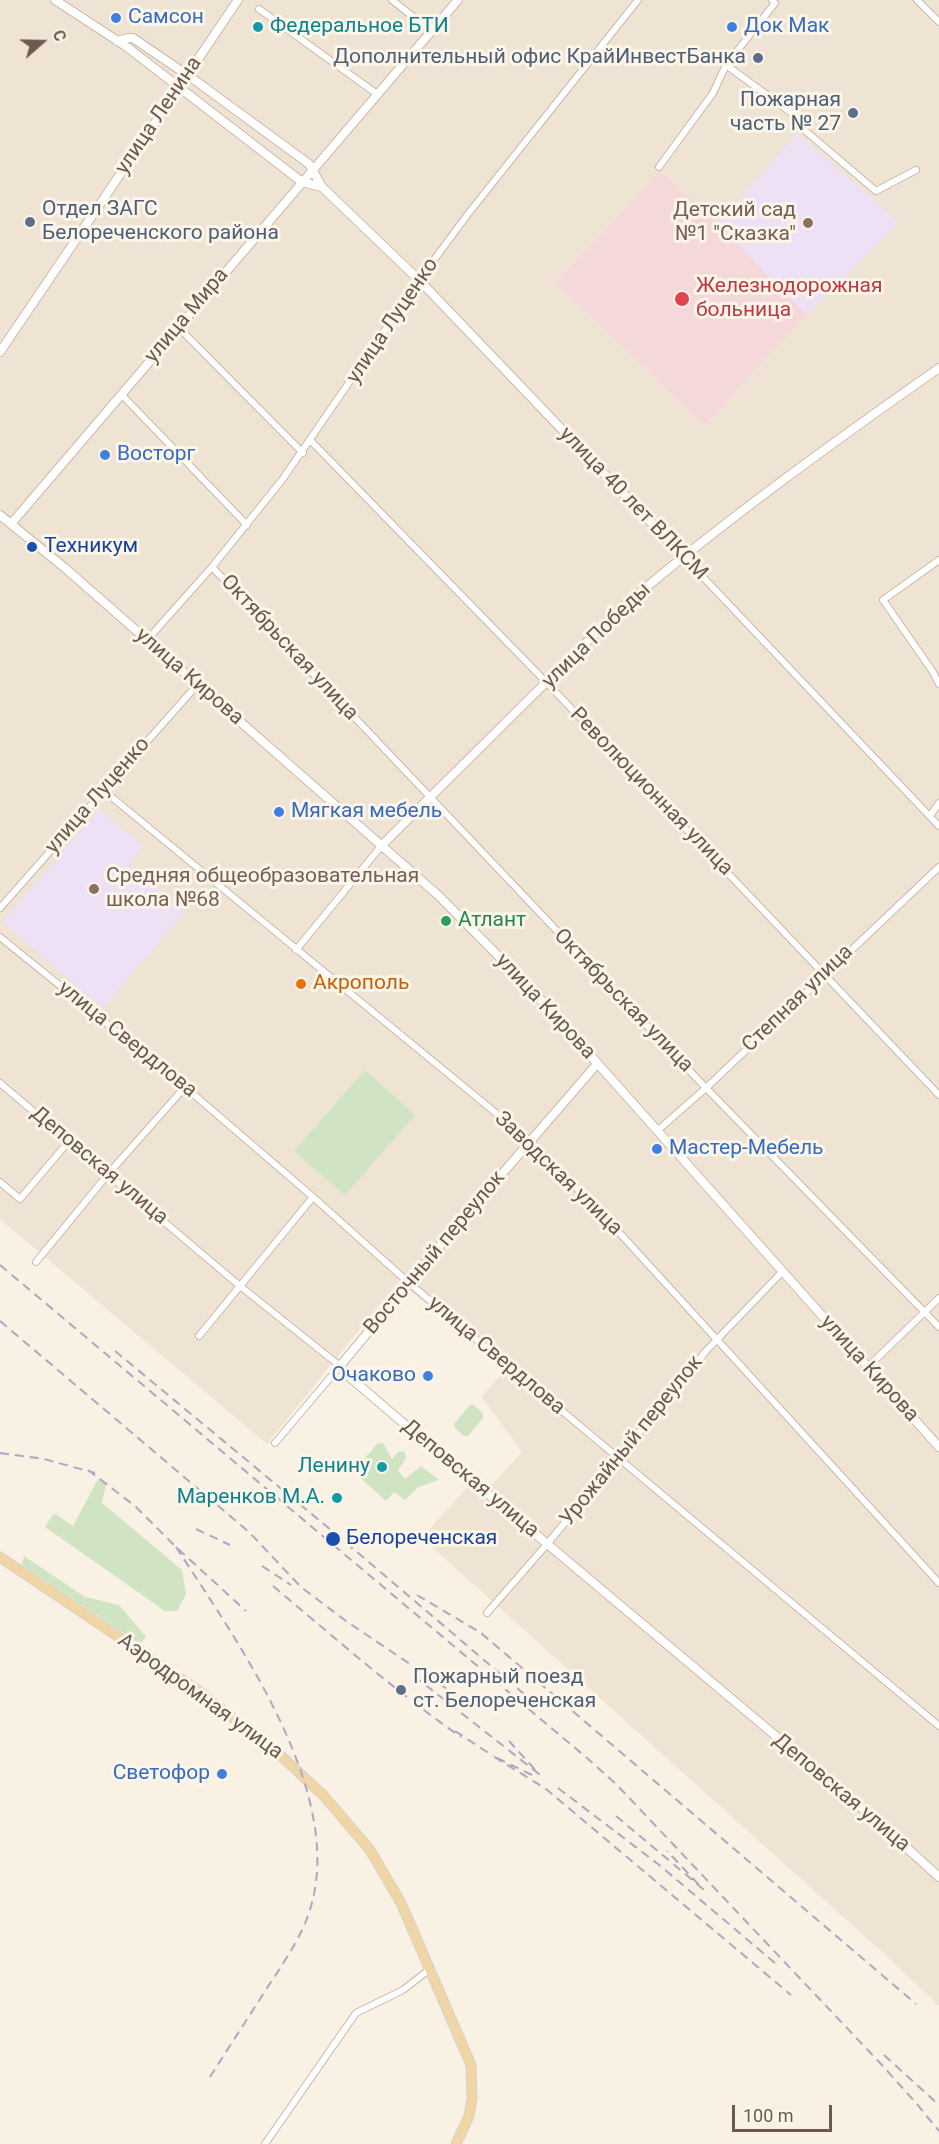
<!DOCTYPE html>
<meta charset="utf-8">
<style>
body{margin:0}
#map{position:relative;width:939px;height:2144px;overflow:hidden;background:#f9f1e3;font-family:Roboto,sans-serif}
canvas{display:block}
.north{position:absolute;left:12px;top:12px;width:60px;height:60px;-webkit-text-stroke:4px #fcf5e9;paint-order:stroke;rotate:70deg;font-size:16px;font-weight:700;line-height:24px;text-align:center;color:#6d594d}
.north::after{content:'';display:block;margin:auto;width:21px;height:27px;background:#6d594d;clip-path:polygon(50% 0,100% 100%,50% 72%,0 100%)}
.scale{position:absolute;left:732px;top:2105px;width:100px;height:27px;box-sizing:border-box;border:3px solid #6d594d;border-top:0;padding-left:8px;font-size:18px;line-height:21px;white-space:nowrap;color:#6d594d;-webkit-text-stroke:4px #fcf5e9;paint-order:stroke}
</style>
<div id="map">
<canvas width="939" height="2144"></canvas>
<div class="north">С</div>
<div class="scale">100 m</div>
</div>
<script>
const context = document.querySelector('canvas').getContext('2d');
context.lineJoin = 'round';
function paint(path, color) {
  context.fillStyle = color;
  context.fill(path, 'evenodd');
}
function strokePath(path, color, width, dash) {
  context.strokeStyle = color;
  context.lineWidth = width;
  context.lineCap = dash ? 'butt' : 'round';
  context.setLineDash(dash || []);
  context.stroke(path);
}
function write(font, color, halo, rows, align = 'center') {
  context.font = font + ' Roboto,sans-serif';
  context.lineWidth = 6;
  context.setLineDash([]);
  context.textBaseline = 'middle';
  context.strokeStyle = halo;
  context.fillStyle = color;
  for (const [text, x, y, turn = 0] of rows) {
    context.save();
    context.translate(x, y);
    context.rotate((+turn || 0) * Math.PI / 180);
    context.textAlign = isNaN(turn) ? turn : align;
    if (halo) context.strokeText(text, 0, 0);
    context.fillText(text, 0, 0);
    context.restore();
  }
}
paint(new Path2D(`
 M 0,0 L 939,0 L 939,2006 L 889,1958 L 422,1538 L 470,1484 L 493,1484 L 522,1452 L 482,1397 L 505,1370 L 399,1281 L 267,1444 L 0,1219 Z`), '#efe3d3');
paint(new Path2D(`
 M 797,133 L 899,222 L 806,315 L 718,224 Z
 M 99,809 L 143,846 L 129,865 L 185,912 L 103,1008 L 2,922 Z`), '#eee0f5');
paint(new Path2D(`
 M 660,172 L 718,224 L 806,315 L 705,424 L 556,283 Z`), '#f5d8da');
paint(new Path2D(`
 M 365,1070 L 415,1115 L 345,1195 L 294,1151 Z
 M 470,1405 L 474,1405 L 483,1413 L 483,1418 L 468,1436 L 464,1436 L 455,1428 L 454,1424 Z
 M 383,1443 L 392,1459 L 398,1452 L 404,1451 L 406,1458 L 398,1470 L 405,1479 L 421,1466 L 439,1480 L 418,1487 L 405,1500 L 394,1492 L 386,1501 L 357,1475 L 355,1470 L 377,1444 Z
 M 98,1479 L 106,1485 L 102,1503 L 182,1570 L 186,1594 L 177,1611 L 165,1611 L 45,1527 L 54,1513 L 73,1526 Z
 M 24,1556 L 85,1597 L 119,1605 L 146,1637 L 140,1644 L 22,1565 Z`), '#d0e4c4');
const street = new Path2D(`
 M 392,0 L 431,31
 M 772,0 L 775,3 L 726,65 L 793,114 L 795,122 L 876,191 L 916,170
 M 917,0 L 939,22
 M 259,9 L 377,94
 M 659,167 L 713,93 L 726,65
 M 178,327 L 303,453
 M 121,394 L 247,525
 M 311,441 L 547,683 L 939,1095
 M 684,557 L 939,826
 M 939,560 L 883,600 L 933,672 L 939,684
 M 212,567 L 706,1088 L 939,1327
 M 147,640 L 212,567 L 282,480 L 425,272 L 468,214 L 638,0
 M 103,790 L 530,1141 L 605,1217 L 939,1583
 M 930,816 L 939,803
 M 0,908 L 197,685
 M 0,937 L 185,1087 L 313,1197 L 409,1283 L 939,1726
 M 296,950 L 382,845
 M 0,1083 L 240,1286 L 340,1366 L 275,1443
 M 657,1131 L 706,1088 L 939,867
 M 0,1182 L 20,1199 L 69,1141
 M 36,1262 L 109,1173 L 185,1087
 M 199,1336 L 313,1197
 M 869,1366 L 939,1298
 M 487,1613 L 548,1543 L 706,1351 L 782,1272
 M 265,2144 L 356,2013 L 403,1990 L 430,1969`);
const secondary = new Path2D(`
 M 55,0 L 127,47 L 302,182 L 322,187
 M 117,41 L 129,38 L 133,38 L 196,81 L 309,164 L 322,187 L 420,281 L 684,557
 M 0,352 L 238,0
 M 0,515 L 65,568 L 439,896 L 533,991 L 939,1447
 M 11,524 L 458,0
 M 382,845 L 618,611 C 720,524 829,445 939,368
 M 597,1064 L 438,1248 L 340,1366 L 346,1374 L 395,1416 L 877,1821 L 939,1877`);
const primary = new Path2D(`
 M 0,1557 L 196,1689 L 278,1753 L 324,1796 L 370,1850 L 401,1903 L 471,2065 L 472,2099 L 469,2116 L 456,2144`);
strokePath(street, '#c8b9ac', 8);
strokePath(secondary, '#cbbaaa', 10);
strokePath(primary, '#d6d1cd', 11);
strokePath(street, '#fff', 6);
strokePath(secondary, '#fff', 8);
strokePath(primary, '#f0d6a4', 9);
strokePath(new Path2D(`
 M 0,1265 L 587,1758 L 617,1785 L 881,2064 L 916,2103 L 939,2131
 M 0,1321 L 249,1532 L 301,1587 L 346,1621 L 465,1701
 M 115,1351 L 337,1535 L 524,1694
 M 0,1453 L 44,1459 L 95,1473
 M 88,1470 L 135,1506 L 176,1547 L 246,1611
 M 196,1529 L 230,1545
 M 176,1547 C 238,1643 354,1802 306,1921 C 296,1945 281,1967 267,1988 C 248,2018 229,2047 210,2077
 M 262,1566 L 291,1585
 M 273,1586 C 335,1638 395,1691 461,1737
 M 417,1595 L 481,1633 L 916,2004
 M 414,1676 L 539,1774 L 509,1741
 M 455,1731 L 493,1756
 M 532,1775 L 493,1756 L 546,1789 L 791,1995
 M 558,1788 L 658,1864 L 775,1963
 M 616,1816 L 703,1889 L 667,1851
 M 884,2055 L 939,2105`), '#b4a4c0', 2, [9, 6]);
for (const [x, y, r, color] of [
 [116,18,6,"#3f7fe0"],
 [258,27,6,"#0f9aa8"],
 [732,27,6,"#3f7fe0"],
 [758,58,6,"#5c6f8a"],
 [853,113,6,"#5c6f8a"],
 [30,222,6,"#5c6f8a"],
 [808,223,6,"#8d6e63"],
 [682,299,8,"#e0444e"],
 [105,455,6,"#3f7fe0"],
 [32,547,6,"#1a4fb4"],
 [279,812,6,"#3f7fe0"],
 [94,889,6,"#8d6e63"],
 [446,921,6,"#2e9e5b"],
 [301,984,6,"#e8710a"],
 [657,1149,6,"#3f7fe0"],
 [428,1376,6,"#3f7fe0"],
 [382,1467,6,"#0f9aa8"],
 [337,1498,6,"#0f9aa8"],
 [333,1539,8,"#1a4fb4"],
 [401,1690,6,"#5c6f8a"],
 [222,1774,6,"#3f7fe0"]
]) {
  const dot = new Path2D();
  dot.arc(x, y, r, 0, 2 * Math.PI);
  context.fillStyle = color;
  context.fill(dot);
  strokePath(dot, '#fcf5e9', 2);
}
write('21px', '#366cbe', '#fcf5e9', [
 ["Самсон",128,18],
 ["Док Мак",744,27],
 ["Восторг",117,455],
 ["Мягкая мебель",291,812],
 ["Мастер-Мебель",669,1149],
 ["Очаково",416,1376,"right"],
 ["Светофор",210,1774,"right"]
], 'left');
write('21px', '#0d838f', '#fcf5e9', [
 ["Федеральное БТИ",270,27,"left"],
 ["Ленину",370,1467],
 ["Маренков М.А.",325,1498]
], 'right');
write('21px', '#4e5e75', '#fcf5e9', [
 ["Дополнительный офис КрайИнвестБанка",746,58],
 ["Пожарная",841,101],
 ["часть № 27",841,125],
 ["Отдел ЗАГС",42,210,"left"],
 ["Белореченского района",42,234,"left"],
 ["Пожарный поезд",413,1678,"left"],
 ["ст. Белореченская",413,1702,"left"]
], 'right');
write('21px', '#6d594d', '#fcf5e9', [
 ["улица Ленина",159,116,-56],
 ["улица Мира",187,316,-50],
 ["улица Луценко",393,321,-56],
 ["улица 40 лет ВЛКСМ",633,504,46],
 ["улица Победы",597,636,-44],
 ["Октябрьская улица",289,648,47],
 ["улица Кирова",189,677,41],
 ["Революционная улица",651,792,46],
 ["улица Луценко",98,796,-49],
 ["Степная улица",798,999,-44],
 ["Октябрьская улица",623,1001,46],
 ["улица Кирова",545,1007,47],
 ["улица Свердлова",127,1040,39],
 ["Деповская улица",99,1166,40],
 ["Заводская улица",558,1174,44],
 ["Восточный переулок",435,1253,-50],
 ["улица Свердлова",496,1356,40],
 ["улица Кирова",869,1369,48],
 ["Урожайный переулок",632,1441,-51],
 ["Деповская улица",470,1479,40],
 ["Аэродромная улица",200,1697,36],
 ["Деповская улица",841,1793,40]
]);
write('21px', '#785e54', '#fcf5e9', [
 ["Детский сад",796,211],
 ["№1 \"Сказка\"",796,235],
 ["Средняя общеобразовательная",106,877,"left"],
 ["школа №68",106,901,"left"]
], 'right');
write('21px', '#be3a42', '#fcf5e9', [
 ["Железнодорожная",696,287],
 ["больница",696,311]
], 'left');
write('21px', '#164399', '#fcf5e9', [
 ["Техникум",44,547],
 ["Белореченская",346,1539]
], 'left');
write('21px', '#27864d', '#fcf5e9', [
 ["Атлант",458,921]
], 'left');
write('21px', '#c56008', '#fcf5e9', [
 ["Акрополь",313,984]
], 'left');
</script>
